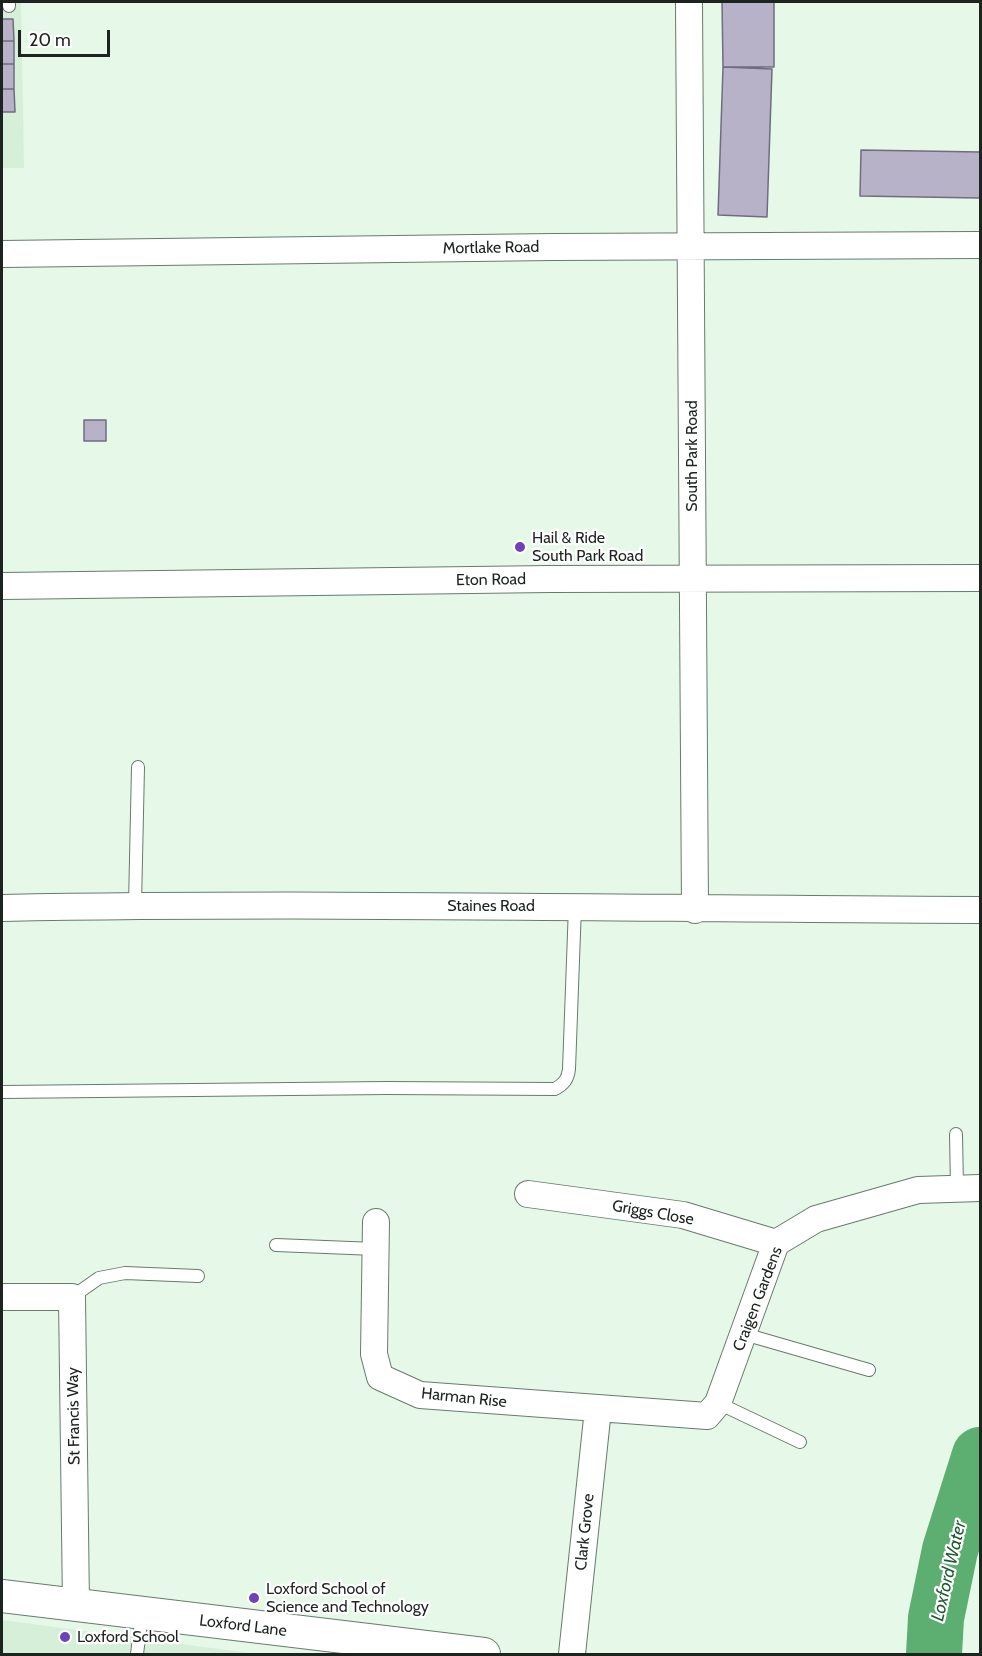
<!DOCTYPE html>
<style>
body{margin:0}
#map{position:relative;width:982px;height:1656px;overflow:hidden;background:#e6f9e9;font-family:Cabin,sans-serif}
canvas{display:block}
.frame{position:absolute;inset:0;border:3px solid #1d231e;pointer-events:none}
.scale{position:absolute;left:18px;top:30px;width:92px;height:27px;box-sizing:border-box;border:3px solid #1d231e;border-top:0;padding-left:8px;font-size:18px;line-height:21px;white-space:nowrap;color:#1d231e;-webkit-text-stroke:4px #fff;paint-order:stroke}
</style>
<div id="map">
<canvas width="982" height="1656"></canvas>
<div class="frame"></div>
<div class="scale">20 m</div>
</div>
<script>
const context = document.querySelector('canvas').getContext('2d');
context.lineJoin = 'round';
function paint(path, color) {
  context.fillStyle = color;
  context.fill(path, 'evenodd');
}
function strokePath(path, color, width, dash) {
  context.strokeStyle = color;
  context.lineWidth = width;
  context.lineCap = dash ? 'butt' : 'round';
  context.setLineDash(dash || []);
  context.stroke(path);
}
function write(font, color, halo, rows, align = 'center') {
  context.font = font + ' Cabin,sans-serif';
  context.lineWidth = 4.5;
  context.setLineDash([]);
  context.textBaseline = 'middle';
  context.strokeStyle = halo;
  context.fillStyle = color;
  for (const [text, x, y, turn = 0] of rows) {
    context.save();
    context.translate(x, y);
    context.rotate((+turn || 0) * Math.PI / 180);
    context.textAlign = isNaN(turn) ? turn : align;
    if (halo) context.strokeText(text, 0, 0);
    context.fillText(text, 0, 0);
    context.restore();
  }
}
paint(new Path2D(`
 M 2,2 L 21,2 L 24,168 L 2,168 Z
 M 2,1620 L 257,1654 L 2,1654 Z`), '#d5efd9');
strokePath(new Path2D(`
 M 934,1654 L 936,1618 L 950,1550 L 980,1455`), '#5daf71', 56);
const building = new Path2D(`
 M 722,2 L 774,2 L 774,67 L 723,67 Z
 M 2,19 L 13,19 L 14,41 L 2,41 Z
 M 2,41 L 14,41 L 14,64 L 2,64 Z
 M 2,64 L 14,64 L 14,89 L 2,89 Z
 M 723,67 L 772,69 L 767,217 L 718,215 Z
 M 2,89 L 14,89 L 15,112 L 2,112 Z
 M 861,150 L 980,152 L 980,198 L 860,196 Z
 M 84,420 L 106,420 L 106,441 L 84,441 Z`);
paint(building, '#b7b2c7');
strokePath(building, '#706c7f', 1.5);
const service = new Path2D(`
 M 9,6 L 9,2
 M 135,905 L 138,767
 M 2,1092 L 387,1088 L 555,1089 C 564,1084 568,1079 569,1069 L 575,906
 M 956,1134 L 957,1188
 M 276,1245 L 375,1249
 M 72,1297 L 99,1278 L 125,1273 L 198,1276
 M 744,1334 L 869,1370
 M 718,1403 L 800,1442
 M 137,1654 L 142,1614`);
const minor = new Path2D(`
 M 689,2 L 695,910
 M 2,254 L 553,247 L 980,245
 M 2,586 L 550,579 L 980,578
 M 2,908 C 328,902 654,909 980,910
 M 528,1194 L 683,1215 L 776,1243
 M 376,1222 L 374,1354 L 380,1377 L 420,1395 L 707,1416 L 718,1403 L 776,1243 L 816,1219 L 918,1190 L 980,1188
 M 2,1297 L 72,1297 L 76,1606
 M 572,1654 L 598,1409`);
const tertiary = new Path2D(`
 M 2,1596 L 484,1654`);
strokePath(service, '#697a6c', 14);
strokePath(minor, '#697a6c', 28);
strokePath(tertiary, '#697a6c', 34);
strokePath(service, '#fff', 12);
strokePath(minor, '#fff', 26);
strokePath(tertiary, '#fff', 32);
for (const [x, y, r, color] of [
 [520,547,6,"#6d43bb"],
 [254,1598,6,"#6d43bb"],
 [65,1637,6,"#6d43bb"]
]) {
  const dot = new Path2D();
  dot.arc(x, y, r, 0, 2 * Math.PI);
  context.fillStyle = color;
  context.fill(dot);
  strokePath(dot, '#fff', 2);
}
write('16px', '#1d231e', '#fff', [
 ["Mortlake Road",491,248,-1],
 ["South Park Road",692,456,-90],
 ["Eton Road",491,580,-1],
 ["Staines Road",491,906],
 ["Griggs Close",653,1213,10],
 ["Craigen Gardens",758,1299,-69],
 ["Harman Rise",464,1398,6],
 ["St Francis Way",74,1416,-91],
 ["Clark Grove",585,1532,-84],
 ["Loxford Lane",243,1626,7]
]);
write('16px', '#1d231e', '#fff', [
 ["Hail & Ride",532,538],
 ["South Park Road",532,556],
 ["Loxford School of",266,1589],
 ["Science and Technology",266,1607],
 ["Loxford School",77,1637]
], 'left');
write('italic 18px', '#205a31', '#fff', [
 ["Loxford Water",949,1571,-77]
]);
</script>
